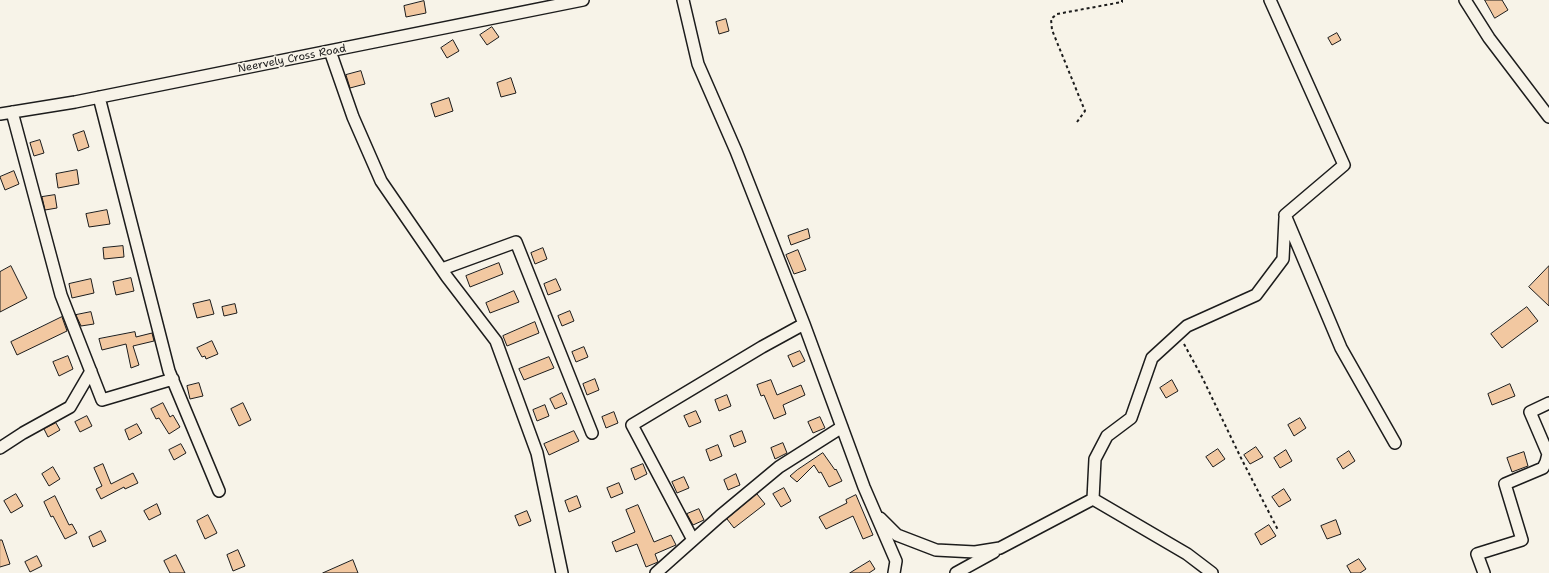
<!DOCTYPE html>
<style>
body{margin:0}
canvas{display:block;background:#f7f3e8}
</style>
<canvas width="1549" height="573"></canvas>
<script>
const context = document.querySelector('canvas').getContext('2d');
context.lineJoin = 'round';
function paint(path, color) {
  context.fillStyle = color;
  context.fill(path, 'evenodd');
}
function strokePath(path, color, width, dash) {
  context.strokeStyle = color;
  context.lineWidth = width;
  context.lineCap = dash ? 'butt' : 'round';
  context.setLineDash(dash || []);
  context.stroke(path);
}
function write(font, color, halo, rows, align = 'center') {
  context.font = font + ' "Shantell Sans",sans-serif';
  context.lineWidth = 3;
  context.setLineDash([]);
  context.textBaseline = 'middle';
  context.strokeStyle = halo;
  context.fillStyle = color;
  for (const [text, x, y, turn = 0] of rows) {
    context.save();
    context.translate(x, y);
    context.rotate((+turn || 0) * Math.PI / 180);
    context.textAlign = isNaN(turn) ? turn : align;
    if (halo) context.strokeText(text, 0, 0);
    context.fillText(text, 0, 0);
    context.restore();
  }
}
const building = new Path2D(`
 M 1485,0 L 1502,0 L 1508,10 L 1495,18 Z
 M 424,1 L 426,13 L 406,17 L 404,6 Z
 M 726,19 L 729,31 L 719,34 L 716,22 Z
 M 492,27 L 499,37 L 487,45 L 480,35 Z
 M 1337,33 L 1341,40 L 1332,45 L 1328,38 Z
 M 453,40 L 459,51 L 447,58 L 441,48 Z
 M 361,71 L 365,84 L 350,88 L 346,75 Z
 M 511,78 L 516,93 L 501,97 L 497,83 Z
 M 449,98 L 453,111 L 435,117 L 431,104 Z
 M 84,131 L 89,147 L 78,151 L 73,135 Z
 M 40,140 L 44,153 L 34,156 L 30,143 Z
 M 77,170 L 79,184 L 58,188 L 56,174 Z
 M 14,171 L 19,184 L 5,190 L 0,177 Z
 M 55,195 L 57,208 L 45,210 L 42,197 Z
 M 107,210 L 110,224 L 89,227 L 86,214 Z
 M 808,229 L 810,238 L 791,245 L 788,236 Z
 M 123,246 L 124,257 L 104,259 L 103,248 Z
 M 543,248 L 547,259 L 535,264 L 531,253 Z
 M 798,250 L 806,270 L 794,274 L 786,255 Z
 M 499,263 L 503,274 L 470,287 L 466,276 Z
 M 11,266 L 27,298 L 0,312 L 0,272 Z
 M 1549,266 L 1549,306 L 1529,287 Z
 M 131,278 L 134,291 L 116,295 L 113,282 Z
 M 91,279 L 94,293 L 72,298 L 69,284 Z
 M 556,279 L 561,290 L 548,295 L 544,284 Z
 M 514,291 L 519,302 L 490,313 L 486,303 Z
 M 210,300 L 214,314 L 197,318 L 193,304 Z
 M 235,304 L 237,313 L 224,316 L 222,307 Z
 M 1527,307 L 1538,321 L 1502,348 L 1491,334 Z
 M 570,311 L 574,321 L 562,326 L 558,316 Z
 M 91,312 L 94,324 L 81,326 L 76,315 Z
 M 62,317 L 67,331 L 17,355 L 11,342 Z
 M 535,322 L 539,333 L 507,346 L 503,336 Z
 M 135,332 L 136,337 L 152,333 L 154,341 L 133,346 L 139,365 L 131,368 L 126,344 L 102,350 L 99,339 Z
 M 212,341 L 218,354 L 206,359 L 205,356 L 202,357 L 197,348 Z
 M 584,347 L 588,357 L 576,362 L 572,352 Z
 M 800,351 L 805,361 L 793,367 L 788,356 Z
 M 68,356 L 73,369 L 59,376 L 53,362 Z
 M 549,357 L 554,368 L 524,380 L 519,369 Z
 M 595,379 L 599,390 L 587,395 L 583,384 Z
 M 771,380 L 777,395 L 801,385 L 805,395 L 783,405 L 786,414 L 774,419 L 764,395 L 761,396 L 757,385 Z
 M 1172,380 L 1178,391 L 1166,398 L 1160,388 Z
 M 199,383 L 203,396 L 190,399 L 187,386 Z
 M 1510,384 L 1515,396 L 1492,405 L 1488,394 Z
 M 562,393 L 567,404 L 555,409 L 550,399 Z
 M 727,395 L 731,406 L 719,411 L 715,400 Z
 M 163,403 L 170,417 L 173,415 L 180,427 L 169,434 L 159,418 L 156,419 L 151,409 Z
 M 243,403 L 251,420 L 239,426 L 231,409 Z
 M 545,405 L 549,416 L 537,421 L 533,410 Z
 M 696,411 L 701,422 L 689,427 L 684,416 Z
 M 614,412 L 618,423 L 606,428 L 602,417 Z
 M 87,416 L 92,426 L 80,432 L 75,422 Z
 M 820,417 L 825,428 L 813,433 L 808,422 Z
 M 1300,418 L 1306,428 L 1294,436 L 1288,425 Z
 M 56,423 L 60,430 L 48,437 L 44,429 Z
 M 137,424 L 142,433 L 129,440 L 125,430 Z
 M 574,431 L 579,441 L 549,455 L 544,444 Z
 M 742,431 L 746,442 L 734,447 L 730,436 Z
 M 783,443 L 787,453 L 775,459 L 771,448 Z
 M 181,444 L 186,453 L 174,460 L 169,450 Z
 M 718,445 L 722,456 L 710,461 L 706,450 Z
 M 1256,447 L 1263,457 L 1250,464 L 1244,455 Z
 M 1218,449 L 1225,459 L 1213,467 L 1206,457 Z
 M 1286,450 L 1292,461 L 1280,468 L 1274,458 Z
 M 1349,451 L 1355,461 L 1343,469 L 1337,459 Z
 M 1524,452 L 1528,466 L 1512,472 L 1507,458 Z
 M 823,453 L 835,470 L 836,469 L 842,481 L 829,487 L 821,472 L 819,473 L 814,465 L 797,482 L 790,476 L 797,470 Z
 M 103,464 L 111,484 L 133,473 L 138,483 L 125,489 L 124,487 L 101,499 L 96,489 L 102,486 L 94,468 Z
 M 643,464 L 647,474 L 635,480 L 631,469 Z
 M 53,467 L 60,479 L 49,486 L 42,474 Z
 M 736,474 L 740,485 L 728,490 L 724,480 Z
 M 684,477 L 689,488 L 677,493 L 672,482 Z
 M 619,483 L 623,493 L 611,498 L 607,488 Z
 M 784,488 L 791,501 L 781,507 L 773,494 Z
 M 1284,489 L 1291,500 L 1279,507 L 1272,497 Z
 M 16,494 L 23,506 L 11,513 L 4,501 Z
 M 757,494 L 765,504 L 734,528 L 727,519 Z
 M 856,495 L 873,535 L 863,539 L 853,516 L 826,529 L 819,517 L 847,503 L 846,500 Z
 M 55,496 L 69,525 L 72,524 L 77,533 L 65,539 L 53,516 L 51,517 L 44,502 Z
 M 577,496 L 581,507 L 569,512 L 565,501 Z
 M 157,504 L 161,514 L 149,520 L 144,511 Z
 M 638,505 L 654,542 L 671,535 L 676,545 L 655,554 L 658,562 L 646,567 L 637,544 L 616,552 L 612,542 L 635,532 L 626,510 Z
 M 699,509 L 704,520 L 693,525 L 687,514 Z
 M 527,511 L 531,521 L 519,526 L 515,516 Z
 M 208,515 L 217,533 L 205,539 L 197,521 Z
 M 1336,520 L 1341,534 L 1327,539 L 1321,526 Z
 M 1269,525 L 1276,536 L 1261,545 L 1255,534 Z
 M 101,531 L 106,541 L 93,547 L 89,537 Z
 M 0,540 L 2,540 L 10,564 L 0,567 Z
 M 238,550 L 245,566 L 233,571 L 227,555 Z
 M 176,555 L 185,573 L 170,573 L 164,561 Z
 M 37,556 L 42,566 L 30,572 L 25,562 Z
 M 1359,559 L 1366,569 L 1360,573 L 1351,573 L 1347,566 Z
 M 353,560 L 358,573 L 323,573 Z
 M 870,561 L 875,569 L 869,573 L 850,573 Z`);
paint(building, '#f2c8a1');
strokePath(building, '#1c1c1c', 1);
const minor = new Path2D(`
 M 683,0 L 698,64 L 736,151 L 804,324 L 864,487 L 896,561 L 894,573
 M 1270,0 L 1344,165 L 1285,215 L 1341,348 L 1395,443
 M 1465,0 L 1489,38 L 1549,117
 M 330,51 L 353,117 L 381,181 L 447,277 L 496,341 L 537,453 L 562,573
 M 99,97 L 169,371 L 219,491
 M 12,112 L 61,295 L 102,400 L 173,379
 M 0,114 L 75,102 L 583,0
 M 442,269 L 516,242 L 592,433
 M 0,448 L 23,433 L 70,407 L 91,371
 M 1093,499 L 1095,459 L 1107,436 L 1131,418 L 1152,358 L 1187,326 L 1256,295 L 1283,259 L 1285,218
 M 880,518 L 897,535 L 936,550 L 975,552 L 1000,548 L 1093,499 L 1187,554 L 1212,573
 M 693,540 L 632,425 L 762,347 L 804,324
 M 656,573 L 720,516 L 779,467 L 842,427
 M 956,573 L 994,552
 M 1484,573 L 1477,554 L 1522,540 L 1505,484 L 1543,468 L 1546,462 L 1548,454 L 1530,412 L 1549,403`);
strokePath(minor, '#1c1c1c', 14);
strokePath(new Path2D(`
 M 1077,122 L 1085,111 L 1052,30 L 1051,19 L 1057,14 L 1122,2 L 1122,0
 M 1184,344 L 1202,377 L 1240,456 L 1278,530`), '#1c1c1c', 2, [3, 3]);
strokePath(minor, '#f7f3e8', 11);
write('11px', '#1c1c1c', '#f7f3e8', [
 ["Neervely Cross Road",292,59,-11]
]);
</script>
